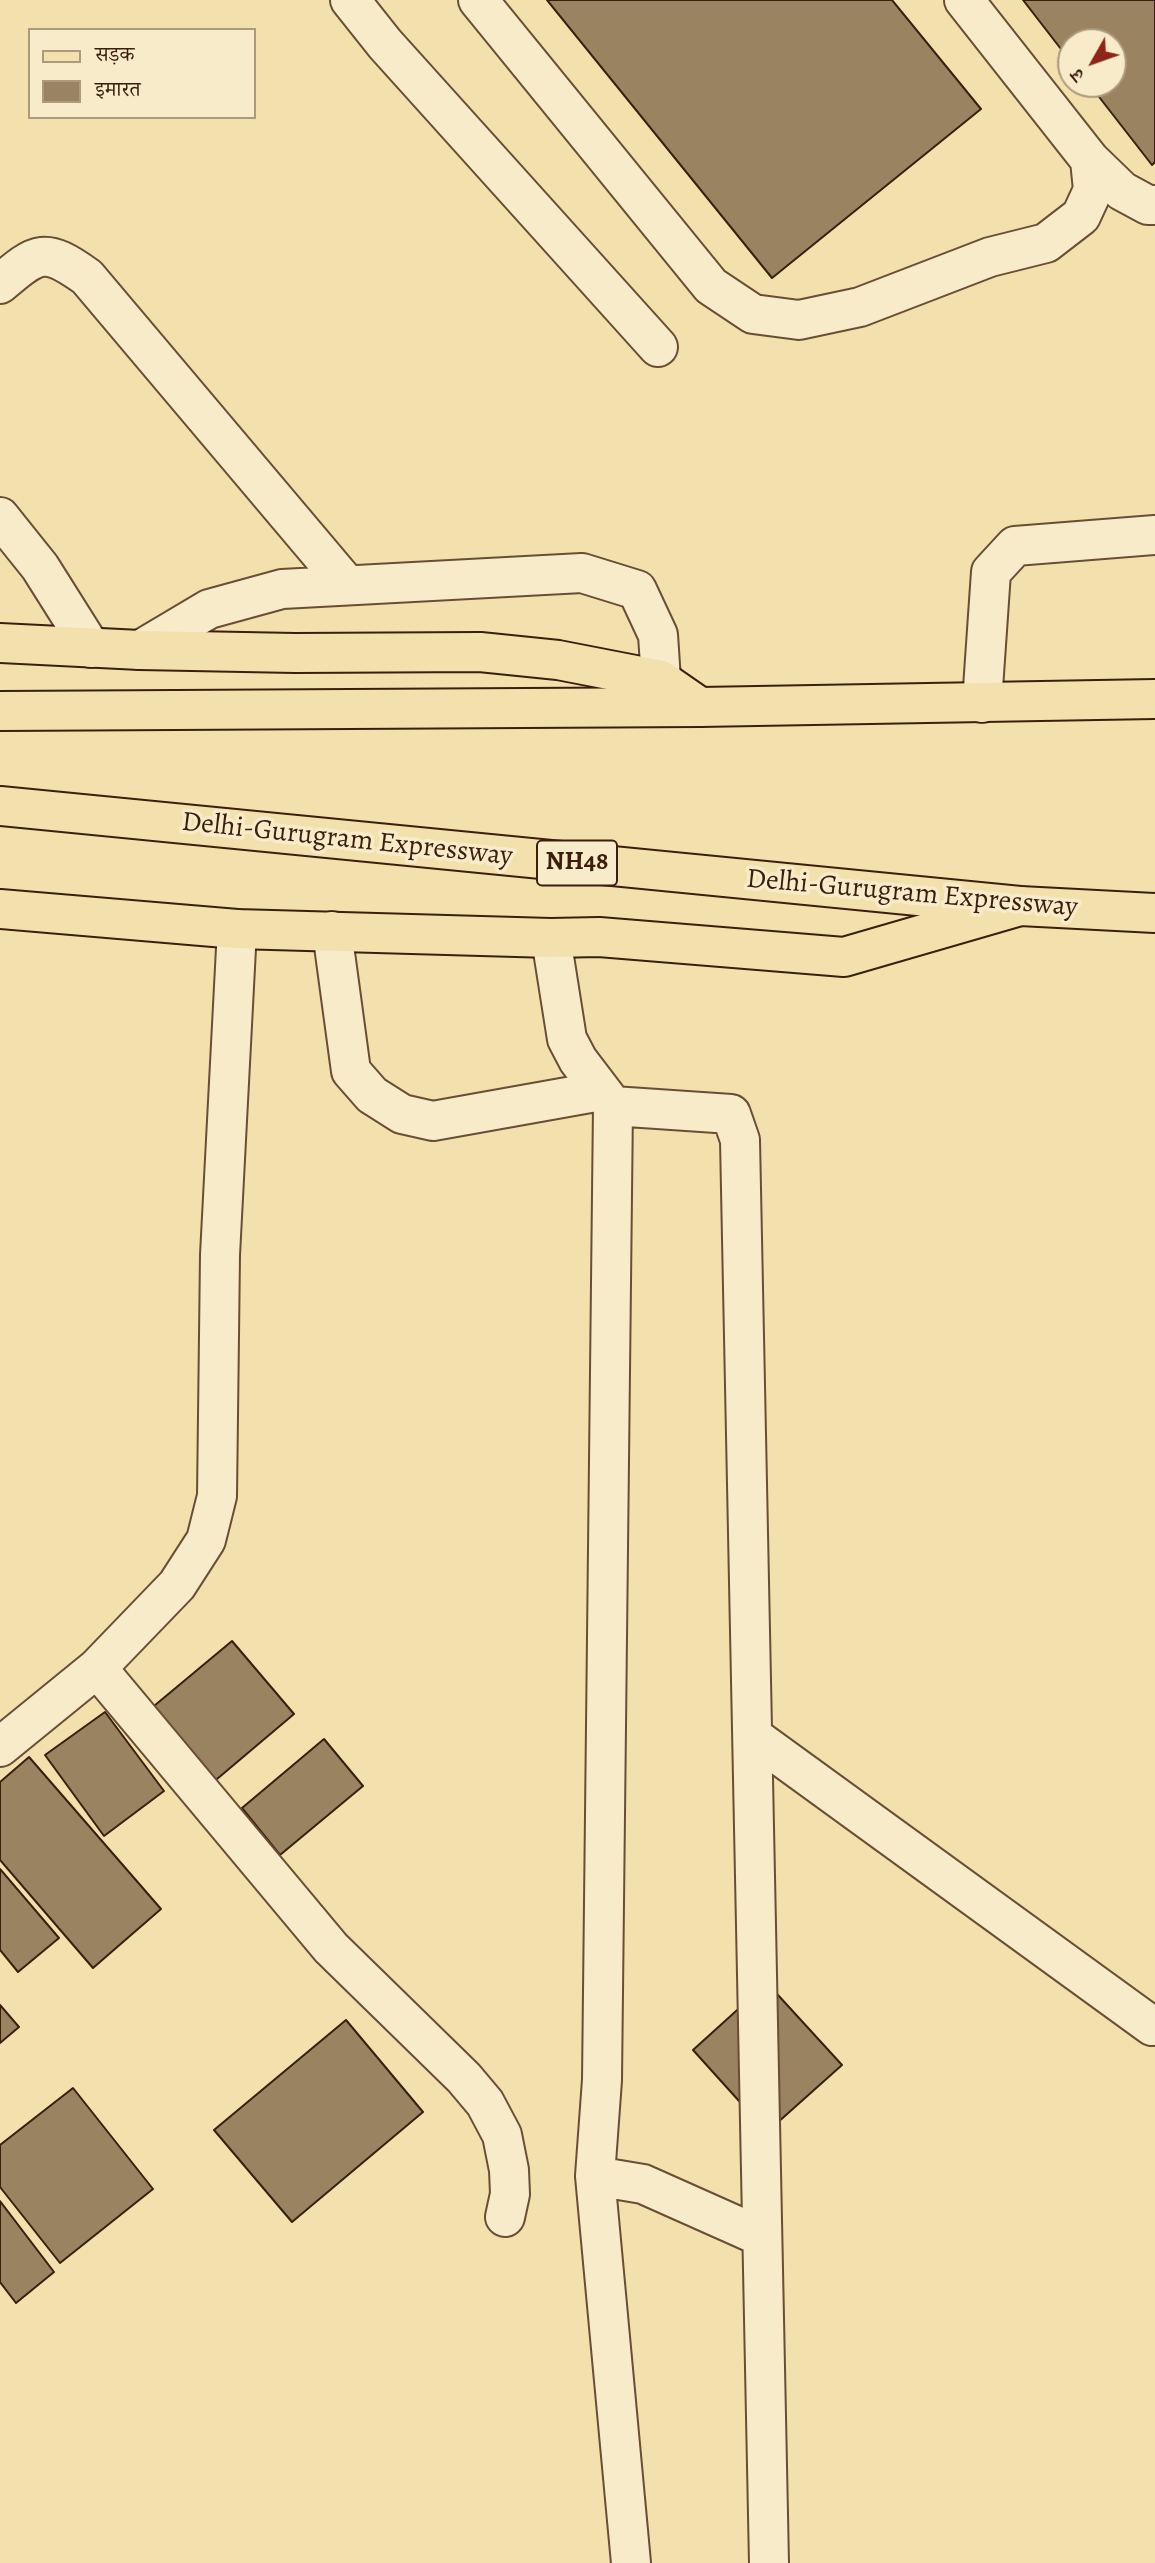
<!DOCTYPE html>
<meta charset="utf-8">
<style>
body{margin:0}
#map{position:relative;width:1155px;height:2563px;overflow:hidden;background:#f2e0ad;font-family:Alegreya,"Noto Serif Devanagari",serif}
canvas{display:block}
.legend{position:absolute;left:28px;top:28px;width:228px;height:91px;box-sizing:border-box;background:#f7ebca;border:2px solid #ac997e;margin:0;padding:9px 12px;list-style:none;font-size:21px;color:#3b1e0d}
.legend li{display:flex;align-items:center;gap:14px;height:35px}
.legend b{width:35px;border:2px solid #ac997e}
.north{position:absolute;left:1057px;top:28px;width:70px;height:70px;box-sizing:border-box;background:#f7ebca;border:2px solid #ac997e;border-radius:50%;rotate:230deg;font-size:19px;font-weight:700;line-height:28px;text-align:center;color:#3b1e0d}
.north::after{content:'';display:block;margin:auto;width:24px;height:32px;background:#8f2418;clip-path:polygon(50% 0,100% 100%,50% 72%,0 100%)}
</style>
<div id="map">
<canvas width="1155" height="2563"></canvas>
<ul class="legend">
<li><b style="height:9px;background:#f2e0ad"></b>सड़क</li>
<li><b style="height:19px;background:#9a8360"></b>इमारत</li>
</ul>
<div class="north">उ</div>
</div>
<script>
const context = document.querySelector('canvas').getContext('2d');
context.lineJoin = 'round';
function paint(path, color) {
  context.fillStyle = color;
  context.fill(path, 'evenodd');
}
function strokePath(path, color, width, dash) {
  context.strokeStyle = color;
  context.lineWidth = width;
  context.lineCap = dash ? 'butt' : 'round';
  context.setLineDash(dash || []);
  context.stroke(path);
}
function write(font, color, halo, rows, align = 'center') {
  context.font = font + ' Alegreya,serif';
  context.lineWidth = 7;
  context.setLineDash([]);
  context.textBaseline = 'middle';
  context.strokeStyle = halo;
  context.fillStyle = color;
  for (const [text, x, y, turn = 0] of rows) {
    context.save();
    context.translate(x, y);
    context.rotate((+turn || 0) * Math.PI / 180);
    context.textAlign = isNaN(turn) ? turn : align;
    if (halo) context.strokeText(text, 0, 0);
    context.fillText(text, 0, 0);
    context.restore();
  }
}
const building = new Path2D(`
 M 547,0 L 892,0 L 981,109 L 772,278 Z
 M 1023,0 L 1155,0 L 1155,162 L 1152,165 L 1089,84 L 1113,84 L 1113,42 L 1071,42 L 1071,62 Z
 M 232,1641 L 294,1714 L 204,1790 L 142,1716 Z
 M 105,1712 L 164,1791 L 104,1836 L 45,1755 Z
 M 324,1739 L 363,1786 L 280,1855 L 242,1808 Z
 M 29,1757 L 161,1909 L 93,1968 L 0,1860 L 0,1782 Z
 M 0,1869 L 59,1938 L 18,1972 L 0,1950 Z
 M 767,1983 L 842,2065 L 767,2132 L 693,2050 Z
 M 0,2005 L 19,2027 L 0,2043 Z
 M 346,2020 L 423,2112 L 292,2222 L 214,2130 Z
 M 73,2088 L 153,2189 L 60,2263 L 0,2187 L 0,2145 Z
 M 0,2201 L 54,2272 L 16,2303 L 0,2282 Z`);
paint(building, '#9a8360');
strokePath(building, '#3b1e0d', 2);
const minor = new Path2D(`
 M 350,0 L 385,44 L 658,347
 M 478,0 L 711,286 L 753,314 L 799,320 L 860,307 L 990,257 L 1046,243 L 1081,216 L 1093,190 L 1090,160
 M 964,0 L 1090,160 L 1122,191 L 1148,205 L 1155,205
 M 0,284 C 38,251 45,247 87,277 L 347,585
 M 0,517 L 40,567 L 91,648
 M 140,650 L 209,609 L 282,589 L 582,573 L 637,590 L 658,635 L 661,680
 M 982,703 L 991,572 L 1015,546 L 1155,535
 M 332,931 L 351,1071 L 372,1095 L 402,1114 L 433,1121 L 601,1091
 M 551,938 L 567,1039 L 578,1060 L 613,1106 L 602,2080 L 595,2176 L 631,2563
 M 613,1106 L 731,1114 L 740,1140 L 769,2563
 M 97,1668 L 331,1948 L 464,2078 L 485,2103 L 502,2135 L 509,2170 L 510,2194 L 505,2217
 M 754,1737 L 1152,2026
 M 0,1747 L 97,1668 L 177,1585 L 206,1540 L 217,1496 L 220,1255 L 237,929
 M 595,2176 L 643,2184 L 762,2237`);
const major = new Path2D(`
 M 0,643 L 140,650 L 295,653 L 480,652 L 558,660 L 661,680 L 700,707
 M 0,909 L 237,929 L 551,938 L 599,937 L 844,957 L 1020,906`);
const highway = new Path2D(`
 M 0,711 L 700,707 L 1155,699
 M 0,806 L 1020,906 L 1155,913`);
strokePath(minor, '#694e35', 42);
strokePath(major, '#3b1e0d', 42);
strokePath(highway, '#3b1e0d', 42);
strokePath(minor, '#f7ebca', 38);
strokePath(major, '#f2e0ad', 38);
strokePath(highway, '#f2e0ad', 38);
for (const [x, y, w] of [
 [577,863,80]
]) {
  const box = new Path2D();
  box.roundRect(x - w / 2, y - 22.5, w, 45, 5);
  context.fillStyle = '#f7ebca';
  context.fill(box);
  strokePath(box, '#3b1e0d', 2);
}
write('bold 26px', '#3b1e0d', null, [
 ["NH48",577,863]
]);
write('28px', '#3b1e0d', '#f7ebca', [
 ["Delhi-Gurugram Expressway",347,840,6],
 ["Delhi-Gurugram Expressway",912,894,5]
]);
</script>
